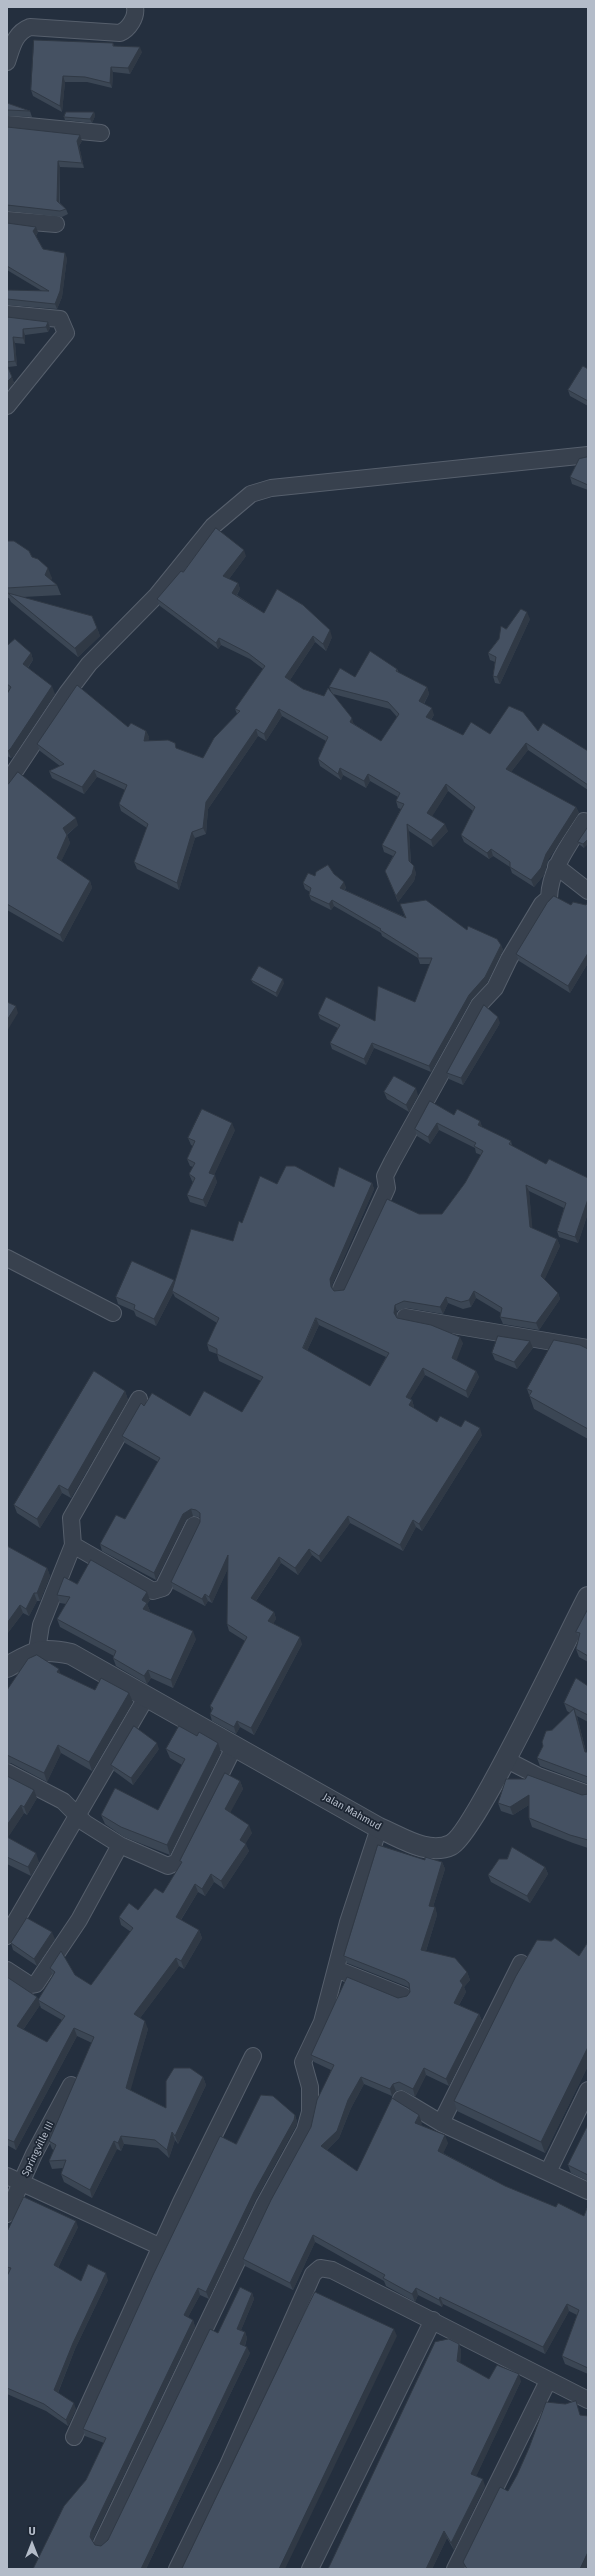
<!DOCTYPE html>
<style>
body{margin:0}
#map{position:relative;width:595px;height:2576px;overflow:hidden;background:#242f3e;font-family:"Fira Sans",sans-serif}
canvas{display:block}
.frame{position:absolute;inset:0;border:8px solid #b4bcc9;pointer-events:none}
.north{position:absolute;left:12px;top:2524px;width:40px;height:40px;-webkit-text-stroke:3px #1d2633;paint-order:stroke;rotate:0deg;font-size:11px;font-weight:700;line-height:16px;text-align:center;color:#b4bcc9}
.north::after{content:'';display:block;margin:auto;width:14px;height:18px;background:#b4bcc9;clip-path:polygon(50% 0,100% 100%,50% 72%,0 100%)}
</style>
<div id="map">
<canvas width="595" height="2576"></canvas>
<div class="frame"></div>
<div class="north">U</div>
</div>
<script>
const context = document.querySelector('canvas').getContext('2d');
context.lineJoin = 'round';
function strokePath(path, color, width, dash) {
  context.strokeStyle = color;
  context.lineWidth = width;
  context.lineCap = dash ? 'butt' : 'round';
  context.setLineDash(dash || []);
  context.stroke(path);
}
function paint(path, color) {
  context.fillStyle = color;
  context.fill(path, 'evenodd');
}
function write(font, color, halo, rows, align = 'center') {
  context.font = font + ' "Fira Sans",sans-serif';
  context.lineWidth = 3.5;
  context.setLineDash([]);
  context.textBaseline = 'middle';
  context.strokeStyle = halo;
  context.fillStyle = color;
  for (const [text, x, y, turn = 0] of rows) {
    context.save();
    context.translate(x, y);
    context.rotate((+turn || 0) * Math.PI / 180);
    context.textAlign = isNaN(turn) ? turn : align;
    if (halo) context.strokeText(text, 0, 0);
    context.fillText(text, 0, 0);
    context.restore();
  }
}
const minor = new Path2D(`
 M 7,62 C 12,48 14,33 30,27 L 120,33 C 129,29 137,17 135,7
 M 7,124 L 101,133
 M 7,220 L 56,224
 M 7,314 L 60,319 L 66,333 L 7,406
 M 7,783 L 67,693 L 89,664 L 157,595 L 213,526 L 251,494 L 271,488 L 588,455
 M 556,866 L 588,891
 M 7,1258 L 113,1313
 M 341,1289 L 387,1188 L 385,1176 L 392,1162 L 479,1005 L 495,988 L 509,959 L 542,904 L 549,898 C 550,869 569,845 584,821 L 588,822
 M 405,1317 L 588,1348
 M 73,1545 L 153,1591 L 163,1588 L 194,1525
 M 37,1650 L 41,1625 L 73,1545 L 71,1518 L 139,1399
 M 505,1759 L 538,1776 L 588,1794
 M 7,1772 L 63,1801 L 85,1823 L 120,1845 L 168,1866 L 177,1862 L 235,1745
 M 7,1936 L 147,1696
 M 336,1969 L 404,1996
 M 7,1970 L 30,1985 L 36,1984 L 79,1920 L 120,1845
 M 401,2099 L 441,2123 L 588,2191
 M 441,2123 L 521,1963
 M 548,2172 L 588,2090
 M 7,2176 L 161,2247
 M 7,2214 L 34,2154 L 71,2085
 M 74,2437 L 181,2202 L 253,2056
 M 102,2543 L 265,2203 L 305,2130 L 310,2112 L 310,2087 L 303,2062 L 322,2022 L 348,1922 L 379,1828
 M 177,2569 L 228,2465 L 313,2274 L 320,2268 L 332,2270 L 588,2400
 M 310,2569 L 433,2320
 M 455,2569 L 548,2381`);
const tertiary = new Path2D(`
 M 7,1667 C 34,1652 39,1647 71,1654 L 379,1828 C 401,1837 428,1856 451,1845 C 474,1834 569,1633 588,1597`);
strokePath(minor, '#565f6c', 18);
strokePath(tertiary, '#565f6c', 22);
strokePath(minor, '#38414e', 16);
strokePath(tertiary, '#38414e', 20);
paint(new Path2D(`
 M 113,43 L 114,46 L 142,52 L 130,74 L 113,72 L 112,88 L 87,82 L 65,82 L 62,112 L 33,96 L 31,90 Z
 M 7,103 L 30,111 L 32,117 L 7,116 Z
 M 94,112 L 95,116 L 92,123 L 65,120 L 64,117 Z
 M 7,127 L 82,141 L 79,146 L 84,168 L 60,167 L 60,203 L 66,209 L 68,214 L 62,217 L 7,211 Z
 M 7,223 L 38,232 L 36,236 L 43,249 L 67,258 L 62,297 L 57,309 L 7,305 L 7,290 L 42,291 L 7,270 Z
 M 7,317 L 48,322 L 50,328 L 48,332 L 25,335 L 25,344 L 15,343 L 17,366 L 8,367 L 14,383 L 7,390 Z
 M 588,369 L 588,406 L 570,396 L 568,390 Z
 M 588,457 L 588,490 L 572,484 L 570,477 Z
 M 7,541 L 32,557 L 52,578 L 51,580 L 57,585 L 61,595 L 23,597 L 97,628 L 100,636 L 78,657 L 11,602 L 9,598 L 7,598 Z
 M 246,556 L 229,579 L 238,583 L 240,589 L 237,595 L 264,613 L 332,637 L 326,651 L 315,642 L 290,680 L 303,689 L 324,696 L 331,691 L 329,687 L 355,677 L 397,669 L 399,673 L 427,687 L 429,694 L 424,704 L 434,715 L 431,720 L 463,735 L 538,731 L 588,751 L 588,790 L 528,750 L 511,772 L 576,807 L 579,813 L 548,860 L 544,875 L 534,887 L 512,873 L 510,867 L 493,856 L 489,859 L 464,842 L 461,835 L 473,811 L 448,791 L 432,816 L 448,831 L 433,847 L 409,831 L 411,863 L 416,873 L 414,881 L 398,902 L 385,871 L 393,856 L 384,852 L 382,845 L 401,809 L 398,808 L 396,801 L 398,797 L 370,781 L 366,788 L 343,775 L 341,780 L 320,766 L 318,759 L 326,741 L 282,716 L 266,741 L 258,736 L 208,809 L 206,834 L 195,838 L 179,890 L 137,869 L 134,862 L 147,828 L 121,811 L 119,804 L 125,790 L 97,777 L 84,794 L 52,778 L 49,771 L 60,766 L 40,751 L 37,744 L 128,727 L 146,731 L 149,737 L 148,741 L 178,749 L 203,758 L 237,714 L 235,709 L 263,669 L 250,659 L 221,645 L 218,649 L 160,606 L 157,599 L 183,572 ZM 333,694 L 390,709 L 397,717 L 381,741 L 354,724 Z
 M 530,619 L 500,684 L 495,683 L 493,676 L 495,662 L 490,660 L 488,653 L 506,629 Z
 M 7,646 L 31,653 L 33,660 L 28,668 L 55,694 L 14,756 L 11,758 L 7,756 L 7,694 L 9,691 L 7,689 Z
 M 7,784 L 78,825 L 67,835 L 70,843 L 61,861 L 90,881 L 92,888 L 63,942 L 7,910 Z
 M 588,827 L 584,848 L 580,845 L 578,842 Z
 M 315,876 L 346,887 L 345,890 L 405,917 L 400,904 L 467,930 L 501,945 L 503,950 L 487,983 L 471,1000 L 431,1072 L 374,1048 L 366,1065 L 332,1049 L 330,1043 L 338,1028 L 320,1019 L 318,1014 L 375,1021 L 415,1002 L 430,964 L 420,964 L 418,958 L 382,936 L 381,933 L 334,906 L 331,910 L 311,900 L 309,895 L 310,892 L 305,889 L 303,883 Z
 M 588,902 L 588,963 L 570,993 L 519,961 L 516,954 L 571,905 L 586,905 Z
 M 251,980 L 284,983 L 277,997 L 253,983 Z
 M 500,1023 L 463,1085 L 449,1079 L 447,1073 Z
 M 384,1092 L 418,1095 L 409,1112 L 387,1099 Z
 M 454,1115 L 480,1121 L 482,1127 L 511,1141 L 512,1146 L 546,1164 L 588,1178 L 588,1213 L 578,1243 L 559,1237 L 557,1231 L 564,1208 L 529,1191 L 532,1228 L 557,1239 L 560,1246 L 544,1280 L 558,1293 L 560,1299 L 539,1330 L 503,1324 L 500,1317 L 501,1313 L 476,1298 L 471,1307 L 463,1309 L 448,1303 L 443,1314 L 407,1308 L 397,1311 L 397,1318 L 463,1343 L 456,1360 L 476,1371 L 479,1377 L 468,1398 L 425,1375 L 410,1399 L 412,1400 L 414,1407 L 414,1408 L 437,1422 L 461,1427 L 482,1435 L 422,1531 L 416,1527 L 403,1551 L 350,1523 L 321,1562 L 312,1555 L 298,1575 L 281,1563 L 256,1601 L 274,1612 L 276,1619 L 273,1623 L 302,1644 L 254,1735 L 240,1727 L 236,1734 L 212,1721 L 210,1714 L 212,1711 L 210,1706 L 245,1641 L 229,1631 L 227,1624 L 228,1568 L 212,1603 L 208,1601 L 205,1606 L 173,1589 L 171,1582 L 200,1522 L 200,1518 L 199,1517 L 193,1516 L 186,1520 L 156,1580 L 102,1551 L 100,1544 L 125,1519 L 158,1462 L 125,1443 L 122,1436 L 144,1406 L 190,1416 L 242,1412 L 261,1381 L 219,1361 L 217,1354 L 209,1351 L 207,1344 L 217,1323 L 175,1297 L 173,1293 L 156,1326 L 136,1316 L 134,1311 L 118,1304 L 116,1297 L 174,1280 L 175,1283 L 233,1241 L 242,1223 L 277,1184 L 334,1187 L 372,1183 L 374,1189 L 332,1285 L 333,1289 L 334,1291 L 344,1290 L 419,1214 L 442,1214 L 465,1183 L 481,1155 L 476,1153 L 475,1148 L 439,1130 L 430,1144 L 417,1136 L 415,1129 ZM 319,1325 L 386,1357 L 370,1386 L 307,1351 Z
 M 235,1130 L 214,1175 L 217,1182 L 206,1207 L 190,1202 L 187,1195 L 193,1182 L 192,1181 L 189,1174 L 193,1167 L 190,1166 L 187,1159 L 193,1146 L 191,1145 L 188,1138 Z
 M 533,1348 L 517,1369 L 495,1360 L 492,1353 Z
 M 588,1349 L 588,1439 L 534,1409 L 527,1389 Z
 M 125,1391 L 128,1400 L 71,1498 L 62,1493 L 40,1528 L 17,1513 L 14,1505 Z
 M 7,1546 L 47,1568 L 50,1576 L 40,1601 L 37,1601 L 29,1616 L 23,1613 L 7,1634 Z
 M 77,1584 L 150,1600 L 147,1604 L 150,1611 L 149,1611 L 196,1639 L 173,1688 L 151,1678 L 147,1684 L 116,1666 L 113,1658 L 114,1656 L 60,1627 L 57,1619 L 66,1604 L 60,1603 L 57,1595 Z
 M 588,1609 L 588,1662 L 579,1657 L 576,1649 L 579,1638 L 576,1632 Z
 M 61,1674 L 95,1690 L 133,1702 L 92,1771 L 61,1753 L 47,1782 L 11,1763 L 7,1764 L 7,1690 Z
 M 588,1686 L 588,1722 L 577,1716 L 586,1752 L 588,1752 L 588,1784 L 540,1766 L 537,1758 L 552,1730 L 570,1713 L 567,1711 L 564,1703 Z
 M 159,1749 L 133,1785 L 114,1771 L 111,1765 Z
 M 166,1749 L 221,1752 L 170,1855 L 124,1837 L 105,1824 L 101,1815 L 158,1810 L 182,1765 L 170,1758 Z
 M 7,1776 L 37,1798 L 27,1815 L 24,1813 L 8,1837 L 39,1862 L 31,1876 L 7,1864 Z
 M 240,1781 L 243,1789 L 230,1812 L 252,1833 L 245,1843 L 249,1851 L 224,1889 L 214,1882 L 205,1896 L 198,1892 L 181,1920 L 199,1930 L 202,1938 L 184,1969 L 179,1966 L 140,2018 L 148,2029 L 130,2090 L 166,2108 L 203,2077 L 206,2085 L 178,2144 L 175,2140 L 169,2158 L 158,2148 L 124,2144 L 121,2151 L 117,2149 L 92,2198 L 64,2182 L 61,2174 L 63,2168 L 52,2169 L 49,2161 L 54,2150 L 52,2149 L 49,2141 L 92,2043 L 77,2036 L 16,2150 L 7,2145 L 7,1977 L 37,1997 L 40,2005 L 23,2030 L 47,2042 L 62,2020 L 41,2008 L 38,2000 L 53,1976 L 50,1968 L 75,1975 L 91,1985 L 131,1932 L 121,1925 L 119,1917 L 138,1910 L 163,1893 L 181,1864 L 180,1861 Z
 M 588,1794 L 588,1848 L 573,1843 L 532,1827 L 529,1818 L 529,1805 L 513,1815 L 501,1811 L 498,1803 L 582,1795 Z
 M 425,1860 L 442,1862 L 445,1869 L 433,1907 L 435,1907 L 437,1915 L 426,1951 L 467,1972 L 470,1980 L 464,1987 L 466,1992 L 459,2005 L 479,2014 L 482,2021 L 449,2086 L 426,2075 L 415,2097 L 402,2090 L 396,2091 L 392,2096 L 364,2084 L 351,2108 L 339,2138 L 327,2150 L 357,2171 L 422,2123 L 421,2125 L 448,2143 L 443,2153 L 505,2186 L 556,2207 L 584,2216 L 588,2207 L 588,2374 L 565,2364 L 562,2356 L 577,2315 L 569,2311 L 545,2354 L 443,2304 L 442,2307 L 418,2295 L 415,2302 L 386,2286 L 384,2281 L 315,2242 L 293,2290 L 245,2266 L 243,2259 L 311,2127 L 331,2070 L 314,2062 L 311,2055 L 398,1998 L 407,1996 L 410,1992 L 410,1989 L 408,1987 L 347,1963 L 344,1956 Z
 M 545,1867 L 548,1874 L 530,1903 L 491,1882 L 488,1875 Z
 M 55,1939 L 37,1966 L 13,1950 L 11,1943 Z
 M 588,1942 L 588,2066 L 545,2153 L 457,2111 L 454,2101 L 579,1956 Z
 M 295,2115 L 297,2122 L 296,2126 L 256,2199 L 209,2299 L 200,2295 L 188,2317 L 193,2320 L 195,2327 L 93,2539 L 93,2542 L 95,2545 L 101,2546 L 108,2540 L 218,2333 L 252,2293 L 254,2299 L 241,2330 L 245,2332 L 247,2338 L 245,2346 L 250,2353 L 146,2569 L 33,2569 L 86,2480 L 104,2443 L 85,2436 L 83,2429 L 236,2144 Z
 M 588,2125 L 588,2181 L 571,2173 L 568,2165 Z
 M 78,2227 L 58,2268 L 81,2281 L 108,2280 L 75,2349 L 58,2393 L 76,2409 L 68,2426 L 46,2411 L 7,2394 L 7,2276 L 9,2273 L 7,2272 L 7,2232 Z
 M 459,2344 L 461,2351 L 460,2363 L 489,2379 L 521,2381 L 476,2476 L 485,2486 L 454,2550 L 447,2538 L 432,2569 L 328,2569 Z`), '#3b4654');
paint(new Path2D(`
 M 140,47 L 142,52 L 130,74 L 128,68 Z
 M 111,67 L 113,72 L 112,88 L 110,83 Z
 M 63,76 L 65,82 L 62,112 L 60,106 Z
 M 94,112 L 95,116 L 92,123 L 90,119 Z
 M 80,135 L 82,141 L 79,146 L 84,168 L 82,163 L 77,141 Z
 M 58,161 L 60,167 L 59,207 L 57,201 Z
 M 36,227 L 38,232 L 35,237 L 33,231 Z
 M 65,253 L 67,258 L 62,297 L 57,309 L 55,304 Z
 M 48,322 L 50,328 L 48,332 L 46,327 Z
 M 23,329 L 25,335 L 25,344 L 23,338 Z
 M 13,337 L 15,343 L 17,366 L 15,361 Z
 M 12,377 L 14,383 L 7,390 L 7,382 Z
 M 244,550 L 246,556 L 226,583 L 223,576 Z
 M 48,568 L 52,578 L 49,585 L 45,575 Z
 M 238,583 L 240,589 L 234,599 L 232,593 Z
 M 527,612 L 530,619 L 500,684 L 497,677 Z
 M 97,628 L 100,636 L 78,657 L 75,648 Z
 M 330,630 L 332,637 L 326,651 L 323,644 Z
 M 313,636 L 315,642 L 288,683 L 285,677 Z
 M 219,638 L 221,645 L 218,649 L 216,643 Z
 M 31,653 L 33,660 L 25,671 L 23,664 Z
 M 52,686 L 55,694 L 14,756 L 11,758 L 8,751 Z
 M 427,687 L 429,694 L 421,708 L 419,701 Z
 M 432,708 L 434,715 L 428,724 L 426,717 Z
 M 279,709 L 282,716 L 266,741 L 264,734 Z
 M 352,718 L 354,725 L 350,722 Z
 M 256,729 L 258,736 L 208,809 L 206,834 L 203,828 L 206,802 Z
 M 146,731 L 149,737 L 147,748 L 144,741 Z
 M 526,743 L 528,750 L 508,776 L 506,769 Z
 M 340,768 L 343,775 L 341,780 L 338,774 Z
 M 94,770 L 97,777 L 84,794 L 82,787 Z
 M 368,774 L 370,781 L 366,788 L 364,781 Z
 M 446,784 L 448,791 L 430,820 L 427,813 Z
 M 576,807 L 579,813 L 548,860 L 544,875 L 534,887 L 531,880 L 546,854 Z
 M 76,818 L 78,825 L 66,835 L 63,828 Z
 M 407,824 L 409,831 L 411,868 L 409,861 Z
 M 445,824 L 448,831 L 433,847 L 431,840 Z
 M 192,832 L 195,838 L 179,890 L 177,883 Z
 M 67,835 L 70,843 L 59,866 L 57,858 Z
 M 588,839 L 588,844 L 584,848 L 583,844 Z
 M 491,849 L 493,856 L 489,859 L 487,853 Z
 M 414,866 L 416,873 L 414,881 L 398,902 L 396,896 Z
 M 90,881 L 92,888 L 63,942 L 60,935 Z
 M 344,882 L 346,887 L 342,893 L 340,888 Z
 M 332,900 L 334,906 L 331,910 L 329,904 Z
 M 501,945 L 503,950 L 487,983 L 471,1000 L 431,1072 L 429,1066 L 469,995 Z
 M 588,953 L 588,963 L 570,993 L 568,986 Z
 M 283,979 L 284,983 L 277,997 L 276,993 Z
 M 16,1006 L 18,1013 L 7,1031 L 7,1020 Z
 M 498,1017 L 500,1023 L 463,1085 L 461,1078 Z
 M 372,1043 L 374,1048 L 366,1065 L 364,1059 Z
 M 416,1088 L 418,1095 L 409,1112 L 406,1105 Z
 M 480,1121 L 482,1128 L 478,1125 Z
 M 232,1123 L 235,1130 L 212,1180 L 209,1173 Z
 M 437,1123 L 439,1130 L 430,1144 L 428,1137 Z
 M 215,1175 L 217,1182 L 206,1207 L 203,1200 Z
 M 372,1183 L 374,1189 L 332,1285 L 333,1294 L 331,1287 L 330,1279 Z
 M 526,1185 L 529,1191 L 533,1234 L 530,1227 Z
 M 588,1199 L 588,1213 L 578,1243 L 575,1237 Z
 M 557,1239 L 560,1246 L 543,1283 L 541,1276 Z
 M 174,1280 L 176,1287 L 172,1291 L 173,1293 L 156,1326 L 154,1319 Z
 M 474,1291 L 476,1298 L 471,1307 L 469,1300 Z
 M 558,1293 L 560,1299 L 539,1330 L 536,1323 Z
 M 446,1297 L 448,1303 L 443,1314 L 440,1307 Z
 M 395,1305 L 397,1311 L 396,1320 L 394,1313 Z
 M 316,1318 L 319,1325 L 305,1355 L 303,1348 Z
 M 460,1337 L 463,1343 L 455,1365 L 452,1358 Z
 M 530,1341 L 533,1348 L 517,1369 L 514,1362 Z
 M 423,1368 L 425,1375 L 408,1403 L 406,1397 Z
 M 476,1371 L 479,1377 L 468,1398 L 466,1391 Z
 M 125,1391 L 128,1400 L 71,1498 L 68,1490 Z
 M 412,1400 L 414,1407 L 411,1412 L 409,1405 Z
 M 480,1428 L 482,1435 L 422,1531 L 419,1524 Z
 M 59,1485 L 62,1493 L 40,1528 L 37,1519 Z
 M 191,1509 L 193,1516 L 186,1520 L 156,1580 L 154,1573 L 183,1514 Z
 M 348,1516 L 350,1523 L 321,1562 L 319,1556 Z
 M 413,1520 L 416,1527 L 403,1551 L 400,1545 Z
 M 309,1549 L 312,1555 L 298,1575 L 295,1568 Z
 M 228,1555 L 231,1562 L 212,1603 L 209,1597 Z
 M 279,1557 L 281,1563 L 253,1605 L 251,1598 Z
 M 47,1568 L 50,1576 L 40,1601 L 37,1593 Z
 M 147,1592 L 150,1600 L 147,1604 L 150,1611 L 146,1617 L 143,1609 L 142,1600 Z
 M 34,1593 L 37,1601 L 29,1616 L 26,1609 Z
 M 205,1594 L 208,1601 L 205,1606 L 202,1599 Z
 M 20,1605 L 23,1613 L 7,1634 L 7,1623 Z
 M 274,1612 L 276,1619 L 271,1628 L 268,1621 Z
 M 193,1631 L 196,1639 L 173,1688 L 171,1680 Z
 M 300,1637 L 302,1644 L 254,1735 L 251,1728 Z
 M 59,1669 L 62,1678 L 57,1672 Z
 M 148,1670 L 151,1678 L 147,1684 L 144,1676 Z
 M 129,1693 L 133,1702 L 92,1771 L 89,1762 Z
 M 574,1709 L 577,1717 L 588,1760 L 585,1752 Z
 M 237,1721 L 240,1727 L 236,1734 L 234,1727 Z
 M 157,1743 L 159,1749 L 133,1785 L 131,1778 Z
 M 218,1743 L 221,1752 L 170,1855 L 167,1845 Z
 M 58,1745 L 61,1753 L 47,1782 L 44,1773 Z
 M 240,1781 L 243,1789 L 228,1817 L 225,1809 Z
 M 34,1790 L 37,1798 L 27,1815 L 24,1807 Z
 M 529,1795 L 532,1803 L 513,1815 L 510,1807 Z
 M 21,1805 L 24,1813 L 7,1839 L 7,1825 Z
 M 249,1825 L 252,1833 L 243,1848 L 240,1840 Z
 M 246,1844 L 249,1851 L 224,1889 L 221,1881 Z
 M 36,1853 L 39,1862 L 31,1876 L 28,1867 Z
 M 442,1862 L 445,1869 L 431,1913 L 429,1906 Z
 M 545,1867 L 548,1874 L 530,1903 L 527,1896 Z
 M 211,1874 L 214,1882 L 205,1896 L 202,1889 Z
 M 195,1884 L 198,1892 L 178,1924 L 176,1917 Z
 M 435,1907 L 437,1915 L 424,1957 L 421,1950 Z
 M 199,1930 L 202,1938 L 184,1969 L 181,1961 Z
 M 52,1932 L 55,1939 L 37,1966 L 34,1959 Z
 M 176,1958 L 179,1966 L 137,2022 L 134,2014 Z
 M 467,1972 L 470,1980 L 464,1987 L 466,1992 L 456,2010 L 454,2003 L 460,1981 Z
 M 37,1997 L 40,2005 L 20,2034 L 17,2026 Z
 M 479,2014 L 482,2021 L 449,2086 L 446,2079 Z
 M 145,2021 L 148,2029 L 129,2096 L 126,2088 Z
 M 74,2028 L 77,2036 L 16,2150 L 14,2142 Z
 M 588,2047 L 588,2066 L 545,2153 L 541,2142 Z
 M 424,2068 L 426,2075 L 415,2097 L 413,2089 Z
 M 203,2077 L 206,2085 L 178,2144 L 175,2136 Z
 M 361,2077 L 364,2084 L 351,2108 L 339,2138 L 324,2153 L 321,2146 L 348,2100 Z
 M 393,2084 L 396,2091 L 392,2096 L 390,2089 Z
 M 295,2115 L 297,2122 L 296,2126 L 256,2199 L 209,2299 L 206,2292 L 254,2192 Z
 M 419,2115 L 422,2123 L 418,2130 L 415,2123 Z
 M 172,2132 L 175,2140 L 169,2158 L 167,2150 Z
 M 445,2135 L 448,2143 L 441,2158 L 438,2151 Z
 M 121,2136 L 124,2144 L 121,2151 L 118,2143 Z
 M 114,2141 L 117,2149 L 92,2198 L 90,2190 Z
 M 76,2221 L 78,2227 L 56,2272 L 54,2265 Z
 M 313,2235 L 315,2242 L 293,2290 L 290,2283 Z
 M 106,2273 L 108,2280 L 75,2349 L 56,2397 L 54,2390 L 73,2343 Z
 M 198,2288 L 200,2295 L 186,2321 L 184,2315 Z
 M 416,2288 L 418,2295 L 415,2302 L 412,2294 Z
 M 252,2293 L 254,2299 L 239,2335 L 237,2329 Z
 M 440,2297 L 443,2304 L 442,2307 L 439,2300 Z
 M 567,2304 L 569,2311 L 545,2354 L 543,2347 Z
 M 193,2320 L 195,2327 L 93,2539 L 93,2544 L 90,2537 L 91,2532 Z
 M 394,2329 L 397,2336 L 285,2569 L 279,2569 Z
 M 245,2332 L 247,2338 L 243,2350 L 240,2344 Z
 M 459,2344 L 461,2351 L 460,2368 L 457,2361 Z
 M 247,2347 L 250,2353 L 146,2569 L 141,2569 Z
 M 519,2374 L 521,2381 L 474,2481 L 471,2474 Z
 M 74,2403 L 76,2409 L 68,2426 L 66,2420 Z
 M 483,2479 L 485,2486 L 454,2550 L 451,2543 Z
 M 444,2531 L 447,2538 L 432,2569 L 426,2569 Z
 M 588,2552 L 588,2565 L 586,2569 L 580,2569 Z`), '#303945');
const building = new Path2D(`
 M 34,40 L 113,43 L 113,46 L 140,47 L 128,68 L 111,67 L 110,83 L 85,77 L 63,76 L 60,106 L 31,90 Z
 M 7,103 L 30,111 L 7,110 Z
 M 66,112 L 94,112 L 90,119 L 64,117 Z
 M 7,127 L 80,135 L 77,141 L 82,163 L 58,161 L 57,201 L 66,209 L 60,211 L 7,205 Z
 M 7,223 L 36,227 L 33,231 L 43,249 L 65,253 L 60,291 L 55,304 L 7,299 L 7,290 L 49,291 L 7,266 Z
 M 7,317 L 48,322 L 46,327 L 23,329 L 23,338 L 13,337 L 15,361 L 7,362 Z
 M 7,365 L 12,377 L 7,382 Z
 M 583,366 L 588,369 L 588,401 L 568,390 Z
 M 588,457 L 588,485 L 570,477 L 579,459 Z
 M 216,528 L 244,550 L 223,576 L 238,583 L 232,593 L 264,613 L 277,589 L 303,605 L 330,630 L 323,644 L 313,636 L 285,677 L 303,689 L 324,696 L 328,688 L 352,718 L 350,722 L 381,741 L 399,714 L 388,702 L 329,687 L 340,668 L 355,677 L 370,651 L 397,669 L 396,671 L 427,687 L 419,701 L 432,708 L 426,717 L 463,735 L 471,722 L 490,734 L 509,706 L 523,712 L 538,731 L 543,723 L 588,751 L 588,785 L 526,743 L 506,769 L 576,807 L 546,854 L 541,868 L 531,880 L 510,867 L 510,862 L 491,849 L 487,853 L 461,835 L 475,807 L 446,784 L 427,813 L 445,824 L 431,840 L 407,824 L 409,861 L 414,866 L 412,874 L 396,896 L 385,871 L 396,852 L 382,845 L 404,804 L 396,801 L 400,793 L 368,774 L 364,781 L 340,768 L 338,774 L 318,759 L 328,737 L 279,709 L 264,734 L 256,729 L 206,802 L 203,828 L 192,832 L 177,883 L 134,862 L 148,824 L 119,804 L 127,785 L 94,770 L 82,787 L 49,771 L 64,764 L 37,744 L 77,685 L 128,727 L 131,723 L 146,731 L 144,741 L 168,740 L 175,743 L 176,748 L 203,758 L 214,738 L 240,711 L 235,709 L 265,666 L 248,653 L 219,638 L 216,643 L 157,599 L 181,571 L 183,572 Z
 M 7,541 L 14,541 L 29,551 L 32,557 L 38,559 L 48,568 L 45,575 L 57,585 L 7,588 Z
 M 8,593 L 92,616 L 97,628 L 75,648 Z
 M 521,609 L 527,612 L 497,677 L 493,676 L 496,657 L 488,653 L 499,639 L 501,626 L 506,629 Z
 M 15,639 L 31,653 L 23,664 L 52,686 L 11,748 L 8,751 L 7,750 L 7,694 L 11,687 L 7,684 L 7,646 Z
 M 18,772 L 76,818 L 63,828 L 67,835 L 57,858 L 90,881 L 60,935 L 7,904 L 7,784 L 8,784 Z
 M 588,827 L 588,839 L 583,844 L 578,842 Z
 M 328,865 L 334,874 L 344,882 L 340,888 L 406,918 L 400,904 L 426,900 L 467,930 L 468,926 L 497,939 L 501,945 L 485,977 L 469,995 L 429,1066 L 372,1043 L 364,1059 L 330,1043 L 340,1025 L 318,1014 L 326,997 L 375,1021 L 378,986 L 415,1002 L 432,958 L 418,958 L 418,954 L 380,930 L 381,929 L 332,900 L 329,904 L 309,895 L 311,888 L 303,883 L 308,873 L 315,876 L 316,872 Z
 M 554,896 L 571,905 L 573,902 L 586,905 L 588,902 L 588,953 L 568,986 L 516,954 L 547,903 Z
 M 259,966 L 283,979 L 276,993 L 251,980 Z
 M 7,1002 L 16,1006 L 7,1020 Z
 M 484,1005 L 498,1017 L 461,1078 L 447,1073 Z
 M 394,1076 L 416,1088 L 406,1105 L 384,1092 Z
 M 430,1101 L 454,1115 L 457,1109 L 480,1121 L 478,1125 L 511,1141 L 509,1144 L 546,1164 L 549,1159 L 588,1178 L 588,1199 L 575,1237 L 557,1231 L 566,1203 L 526,1185 L 530,1227 L 557,1239 L 541,1276 L 558,1293 L 536,1323 L 500,1317 L 502,1308 L 474,1291 L 469,1300 L 461,1302 L 446,1297 L 440,1307 L 404,1301 L 395,1305 L 394,1313 L 397,1318 L 431,1325 L 460,1337 L 452,1358 L 476,1371 L 466,1391 L 423,1368 L 406,1397 L 412,1400 L 409,1405 L 437,1422 L 440,1416 L 461,1427 L 465,1420 L 480,1428 L 419,1524 L 413,1520 L 400,1545 L 348,1516 L 319,1556 L 309,1549 L 295,1568 L 279,1557 L 251,1598 L 274,1612 L 268,1621 L 300,1637 L 251,1728 L 237,1721 L 234,1727 L 210,1714 L 213,1708 L 210,1706 L 247,1637 L 227,1624 L 228,1555 L 209,1597 L 205,1594 L 202,1599 L 171,1582 L 200,1522 L 200,1513 L 196,1510 L 191,1509 L 183,1514 L 154,1573 L 100,1544 L 116,1515 L 125,1519 L 160,1458 L 122,1436 L 141,1403 L 144,1406 L 152,1393 L 190,1416 L 204,1391 L 242,1412 L 263,1377 L 217,1354 L 217,1349 L 207,1344 L 219,1318 L 172,1291 L 191,1229 L 233,1241 L 239,1221 L 242,1223 L 260,1176 L 277,1184 L 286,1166 L 295,1166 L 334,1187 L 339,1167 L 372,1183 L 330,1279 L 331,1287 L 334,1291 L 344,1290 L 387,1199 L 419,1214 L 442,1214 L 465,1183 L 483,1151 L 474,1146 L 476,1143 L 437,1123 L 428,1137 L 415,1129 ZM 316,1318 L 389,1353 L 370,1386 L 303,1348 Z
 M 202,1109 L 232,1123 L 209,1173 L 215,1175 L 203,1200 L 187,1195 L 195,1178 L 189,1174 L 195,1163 L 187,1159 L 195,1141 L 188,1138 Z
 M 132,1261 L 174,1280 L 154,1319 L 134,1309 L 135,1305 L 116,1297 Z
 M 498,1336 L 530,1341 L 514,1362 L 492,1353 Z
 M 554,1340 L 580,1345 L 588,1349 L 588,1429 L 529,1396 L 532,1391 L 527,1389 Z
 M 94,1371 L 125,1391 L 68,1490 L 59,1485 L 37,1519 L 14,1505 Z
 M 7,1546 L 47,1568 L 37,1593 L 34,1593 L 26,1609 L 20,1605 L 7,1623 Z
 M 91,1560 L 147,1592 L 142,1600 L 147,1603 L 143,1609 L 193,1631 L 171,1680 L 148,1670 L 144,1676 L 113,1658 L 116,1651 L 57,1619 L 70,1597 L 57,1595 L 64,1577 L 77,1584 Z
 M 588,1609 L 588,1656 L 576,1649 L 580,1633 L 576,1632 Z
 M 37,1655 L 59,1669 L 57,1672 L 95,1690 L 101,1678 L 129,1693 L 89,1762 L 58,1745 L 44,1773 L 7,1755 L 7,1690 L 28,1659 Z
 M 576,1678 L 588,1686 L 588,1715 L 564,1703 Z
 M 574,1709 L 585,1752 L 588,1752 L 588,1777 L 537,1758 L 543,1746 L 542,1742 L 546,1731 L 552,1730 Z
 M 134,1726 L 157,1743 L 131,1778 L 111,1765 Z
 M 179,1726 L 197,1736 L 199,1732 L 218,1743 L 167,1845 L 121,1827 L 101,1815 L 115,1788 L 158,1810 L 185,1759 L 166,1749 Z
 M 225,1773 L 240,1781 L 225,1809 L 249,1825 L 240,1840 L 246,1844 L 221,1881 L 211,1874 L 202,1889 L 195,1884 L 176,1917 L 199,1930 L 181,1961 L 176,1958 L 134,2014 L 145,2021 L 126,2088 L 166,2108 L 166,2081 L 174,2068 L 190,2068 L 203,2077 L 175,2136 L 172,2132 L 167,2150 L 155,2140 L 121,2136 L 118,2143 L 114,2141 L 90,2190 L 61,2174 L 66,2160 L 49,2161 L 56,2145 L 49,2141 L 94,2037 L 74,2028 L 14,2142 L 7,2139 L 7,1977 L 37,1997 L 17,2026 L 47,2042 L 65,2016 L 38,2000 L 55,1972 L 50,1968 L 61,1951 L 75,1975 L 91,1985 L 133,1928 L 119,1917 L 129,1903 L 138,1910 L 155,1888 L 163,1893 L 182,1862 L 180,1861 Z
 M 528,1775 L 582,1795 L 588,1794 L 588,1840 L 570,1835 L 529,1818 L 529,1795 L 510,1807 L 498,1803 L 506,1779 L 525,1779 Z
 M 7,1776 L 34,1790 L 24,1807 L 21,1805 L 7,1825 Z
 M 7,1837 L 36,1853 L 28,1867 L 7,1857 Z
 M 378,1845 L 425,1860 L 425,1857 L 442,1862 L 429,1906 L 435,1907 L 421,1950 L 455,1958 L 467,1972 L 460,1981 L 463,1985 L 454,2003 L 479,2014 L 446,2079 L 424,2068 L 413,2089 L 399,2082 L 393,2084 L 390,2089 L 361,2077 L 348,2100 L 337,2131 L 321,2146 L 357,2171 L 392,2098 L 419,2115 L 415,2123 L 445,2135 L 438,2151 L 505,2186 L 556,2207 L 558,2203 L 584,2216 L 587,2208 L 588,2207 L 588,2368 L 562,2356 L 579,2310 L 567,2304 L 543,2347 L 440,2297 L 439,2300 L 416,2288 L 412,2294 L 383,2278 L 385,2275 L 313,2235 L 290,2283 L 243,2259 L 271,2200 L 311,2127 L 317,2100 L 334,2065 L 311,2055 L 347,1977 L 398,1998 L 407,1996 L 410,1992 L 409,1983 L 405,1980 L 344,1956 Z
 M 512,1847 L 545,1867 L 527,1896 L 488,1875 L 499,1859 L 507,1859 Z
 M 27,1918 L 52,1932 L 34,1959 L 11,1943 Z
 M 555,1938 L 579,1956 L 588,1942 L 588,2047 L 541,2142 L 454,2101 L 516,1976 L 537,1940 L 551,1941 Z
 M 261,2095 L 273,2096 L 295,2115 L 294,2120 L 254,2192 L 206,2292 L 198,2288 L 184,2315 L 193,2320 L 91,2532 L 90,2537 L 95,2545 L 101,2546 L 108,2540 L 210,2329 L 218,2333 L 240,2287 L 252,2293 L 237,2329 L 245,2332 L 240,2344 L 247,2347 L 141,2569 L 33,2569 L 64,2506 L 86,2480 L 106,2438 L 83,2429 L 153,2275 L 220,2136 L 236,2144 Z
 M 588,2125 L 588,2175 L 568,2165 Z
 M 24,2197 L 76,2221 L 54,2265 L 81,2281 L 88,2264 L 106,2273 L 73,2343 L 54,2390 L 74,2403 L 66,2420 L 44,2404 L 7,2388 L 7,2276 L 11,2268 L 7,2267 L 7,2232 Z
 M 315,2292 L 394,2329 L 279,2569 L 182,2569 Z
 M 449,2339 L 459,2344 L 457,2361 L 489,2379 L 497,2365 L 519,2374 L 471,2474 L 483,2479 L 451,2543 L 444,2531 L 426,2569 L 328,2569 L 435,2342 Z
 M 576,2401 L 580,2415 L 588,2416 L 588,2552 L 580,2569 L 467,2569 L 463,2562 L 500,2487 L 508,2491 L 517,2475 L 529,2448 L 546,2402 L 565,2404 Z`);
paint(building, '#455162');
strokePath(building, '#303945', 1);
write('10px', '#b4bcc9', '#1d2633', [
 ["Jalan Mahmud",352,1812,29],
 ["Springville III",38,2149,-64]
]);
</script>
